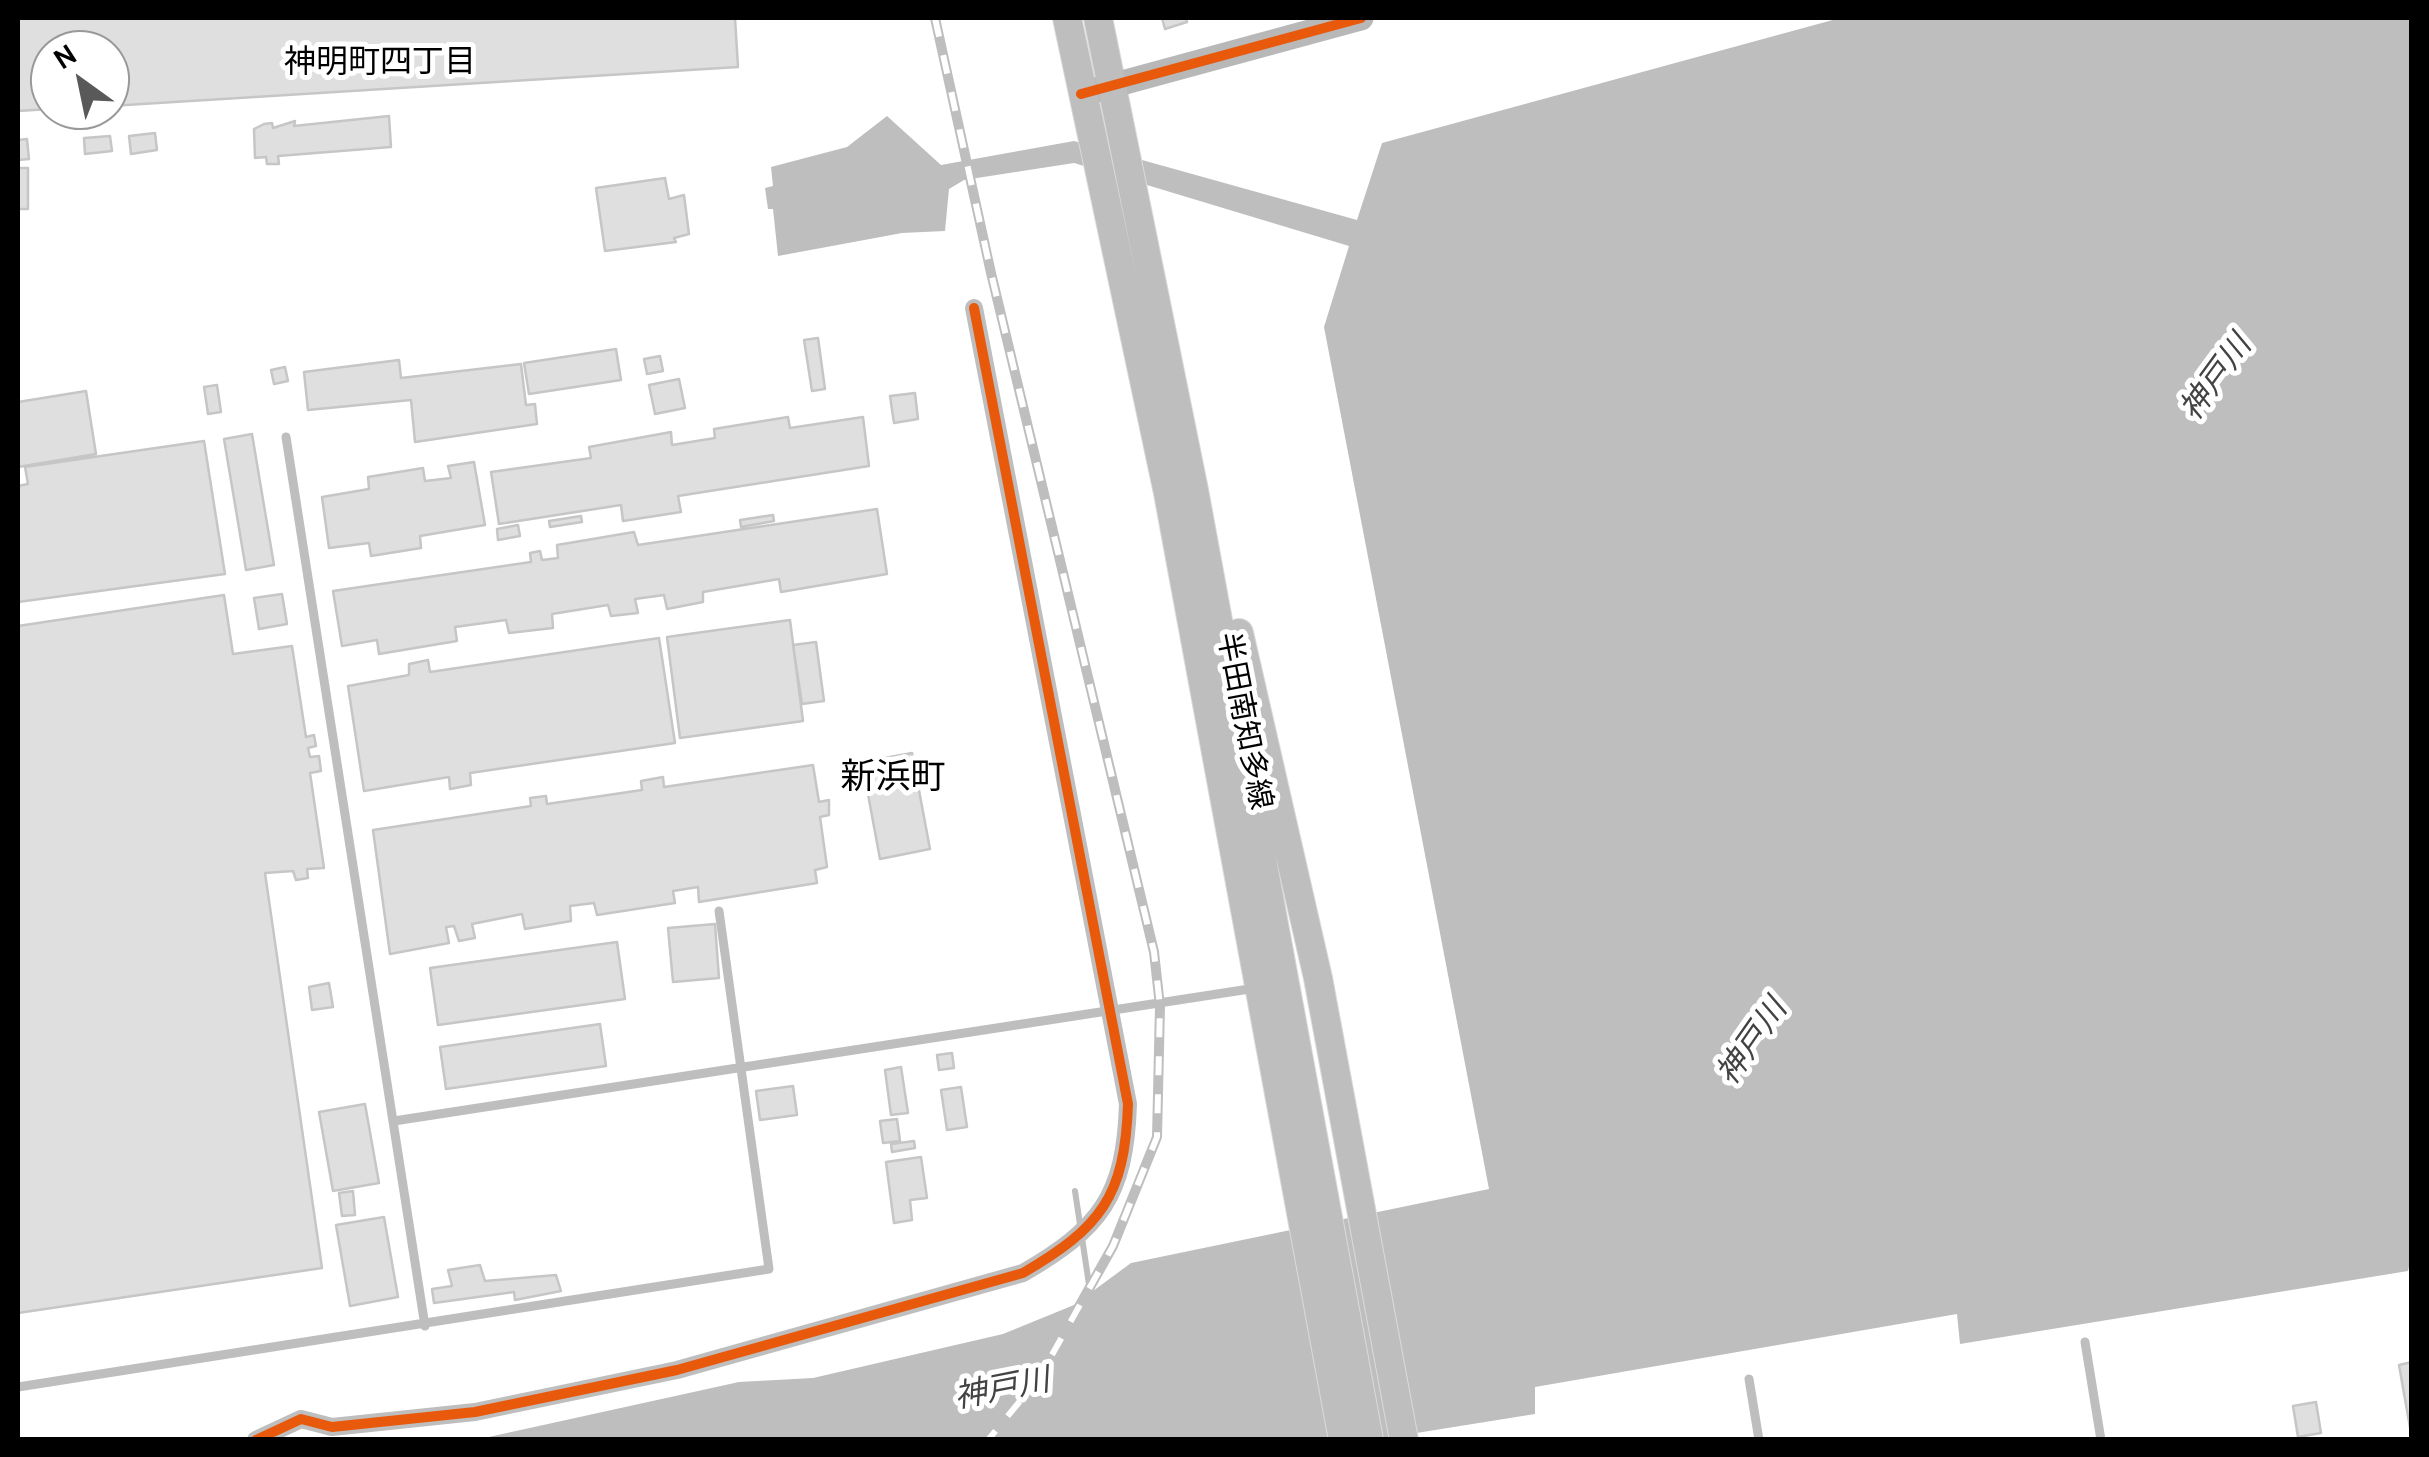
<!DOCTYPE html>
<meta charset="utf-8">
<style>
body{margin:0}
#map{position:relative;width:2429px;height:1457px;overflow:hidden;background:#fff;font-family:Cabin,sans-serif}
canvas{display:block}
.frame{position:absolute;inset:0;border:20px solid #000;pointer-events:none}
.north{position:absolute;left:30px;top:30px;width:100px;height:100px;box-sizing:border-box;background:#fff;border:2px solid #999;border-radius:50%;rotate:327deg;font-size:28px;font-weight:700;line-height:40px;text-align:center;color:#000}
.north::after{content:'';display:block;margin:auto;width:35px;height:45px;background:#595959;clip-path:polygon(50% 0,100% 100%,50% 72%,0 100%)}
</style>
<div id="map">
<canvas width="2429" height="1457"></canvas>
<div class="frame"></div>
<div class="north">N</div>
</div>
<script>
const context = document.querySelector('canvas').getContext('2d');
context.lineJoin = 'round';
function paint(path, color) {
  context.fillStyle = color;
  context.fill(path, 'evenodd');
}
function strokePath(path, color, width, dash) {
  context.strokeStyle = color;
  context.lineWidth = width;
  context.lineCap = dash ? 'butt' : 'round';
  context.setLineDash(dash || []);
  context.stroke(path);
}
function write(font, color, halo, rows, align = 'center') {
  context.font = font + ' Cabin,"Noto Sans JP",sans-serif';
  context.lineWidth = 10;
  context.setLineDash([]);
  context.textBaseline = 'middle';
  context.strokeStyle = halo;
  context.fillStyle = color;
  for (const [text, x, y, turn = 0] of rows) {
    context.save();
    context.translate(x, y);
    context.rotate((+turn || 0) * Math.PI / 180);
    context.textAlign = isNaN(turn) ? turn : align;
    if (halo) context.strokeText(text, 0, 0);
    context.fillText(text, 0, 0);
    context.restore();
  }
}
paint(new Path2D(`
 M 1840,18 L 2411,18 L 2412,1253 L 2408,1271 L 1960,1344 L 1957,1314 L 1535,1387 L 1535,1414 L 1379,1439 L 475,1440 L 739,1382 L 813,1378 L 1003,1334 L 1074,1305 L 1131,1263 L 1489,1189 L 1324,327 L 1349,246 L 1074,163 L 964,180 L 949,189 L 945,231 L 902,233 L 778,256 L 773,209 L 768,209 L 765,188 L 773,186 L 771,167 L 847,147 L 887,116 L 941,165 L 1074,141 L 1357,220 L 1382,143 Z`), '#bebebe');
strokePath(new Path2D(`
 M 1075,1191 L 1091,1298`), '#bebebe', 6);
const building = new Path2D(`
 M 18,18 L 735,18 L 738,67 L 110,106 L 110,50 L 50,50 L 50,109 L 18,111 Z
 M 1162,18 L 1186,18 L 1187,22 L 1165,29 Z
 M 389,116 L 391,147 L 278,156 L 279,164 L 267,164 L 266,157 L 255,158 L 254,129 L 264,124 L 272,123 L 273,128 L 295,121 L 294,126 Z
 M 155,133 L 157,150 L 131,154 L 129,136 Z
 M 110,136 L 112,151 L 85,154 L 84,138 Z
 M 27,139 L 29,159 L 18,160 L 18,140 Z
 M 18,168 L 28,168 L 28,209 L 18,209 Z
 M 665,178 L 669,199 L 684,195 L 689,234 L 674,238 L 676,242 L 605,251 L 596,188 Z
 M 818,338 L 825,389 L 812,391 L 804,340 Z
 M 616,349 L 621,380 L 529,394 L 524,363 Z
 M 660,356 L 663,371 L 647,374 L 644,359 Z
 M 399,360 L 401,378 L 521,364 L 526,405 L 535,404 L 537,424 L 415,442 L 411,400 L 308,410 L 304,372 Z
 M 285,367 L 288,381 L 274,384 L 271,370 Z
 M 679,379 L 685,408 L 655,414 L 649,385 Z
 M 217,385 L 221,412 L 208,414 L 204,387 Z
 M 86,391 L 96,454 L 18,467 L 18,402 Z
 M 915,393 L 918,419 L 894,423 L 890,396 Z
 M 788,417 L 790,428 L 863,417 L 869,466 L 678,496 L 681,512 L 623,521 L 621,505 L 499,524 L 491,472 L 591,458 L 589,447 L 671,432 L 672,445 L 715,438 L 714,429 Z
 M 252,434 L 274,565 L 246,570 L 224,439 Z
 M 204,441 L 225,574 L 18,602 L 18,486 L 28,484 L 25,467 Z
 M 474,462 L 485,525 L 420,536 L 421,548 L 371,556 L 369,543 L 329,548 L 322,497 L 369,489 L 368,477 L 423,468 L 425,481 L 451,478 L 448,466 Z
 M 877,509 L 887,574 L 781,592 L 779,579 L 703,592 L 703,602 L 667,609 L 664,595 L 635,599 L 638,613 L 611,616 L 608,605 L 552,614 L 553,628 L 509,633 L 506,620 L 455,627 L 457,641 L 379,654 L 377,640 L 342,646 L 333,591 L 531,562 L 530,553 L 540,551 L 542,560 L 558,558 L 557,545 L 634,532 L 638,545 Z
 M 773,515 L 774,521 L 741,527 L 740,520 Z
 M 581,516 L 582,522 L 550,527 L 549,521 Z
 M 518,525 L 520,536 L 498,540 L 497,529 Z
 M 282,594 L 287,624 L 259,629 L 254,598 Z
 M 224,595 L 233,654 L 292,646 L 306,737 L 314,735 L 316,746 L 308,748 L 310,757 L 319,756 L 321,771 L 310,773 L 324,868 L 307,869 L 308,878 L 296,880 L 293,871 L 265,873 L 322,1268 L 18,1313 L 18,626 Z
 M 790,620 L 803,721 L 680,738 L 667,637 Z
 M 659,638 L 675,743 L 470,773 L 471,785 L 450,789 L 449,777 L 364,791 L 348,686 L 409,675 L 409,664 L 428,660 L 430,672 Z
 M 816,642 L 824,701 L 802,704 L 793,645 Z
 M 912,753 L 930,849 L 880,859 L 862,762 Z
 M 813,765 L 819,802 L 829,800 L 829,815 L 820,817 L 827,867 L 815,870 L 817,883 L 699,902 L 698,887 L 673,891 L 675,903 L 597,915 L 594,903 L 570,906 L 571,921 L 525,929 L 522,914 L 472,924 L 475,938 L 459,941 L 454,926 L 446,927 L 449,943 L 390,954 L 373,830 L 531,806 L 530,798 L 546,796 L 547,804 L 642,790 L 641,781 L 663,777 L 664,787 Z
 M 715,924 L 719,978 L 673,982 L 668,928 Z
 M 617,942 L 625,999 L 438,1025 L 430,968 Z
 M 329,983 L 333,1007 L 312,1010 L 309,987 Z
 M 600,1024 L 606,1066 L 446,1089 L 440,1047 Z
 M 952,1053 L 954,1068 L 939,1070 L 937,1055 Z
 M 901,1067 L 908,1113 L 891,1115 L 885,1070 Z
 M 793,1086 L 797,1115 L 760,1120 L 756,1091 Z
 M 961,1087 L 967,1127 L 947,1130 L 941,1090 Z
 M 365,1104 L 379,1183 L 333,1191 L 319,1112 Z
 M 897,1119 L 900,1141 L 883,1143 L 880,1121 Z
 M 914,1141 L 915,1148 L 892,1152 L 891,1144 Z
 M 921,1157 L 927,1198 L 910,1200 L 912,1220 L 894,1223 L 886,1162 Z
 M 353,1191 L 355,1215 L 342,1216 L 339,1193 Z
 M 384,1217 L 398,1297 L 350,1306 L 336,1225 Z
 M 480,1265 L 485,1281 L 556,1275 L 561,1291 L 515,1300 L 514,1292 L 434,1303 L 432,1289 L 452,1286 L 448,1270 Z
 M 2412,1362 L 2412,1439 L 2399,1365 Z
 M 2316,1402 L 2321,1433 L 2298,1437 L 2293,1406 Z`);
paint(building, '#dfdfdf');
strokePath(building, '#c6c6c6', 2.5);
const primary = new Path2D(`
 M 1067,18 L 1168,493 L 1343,1440
 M 1098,18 L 1194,490 L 1369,1440
 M 1239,633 L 1318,978 L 1404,1440`);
strokePath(primary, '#dbdbdb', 30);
strokePath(new Path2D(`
 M 286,437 L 425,1326
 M 394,1121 L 1256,988
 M 2085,1342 L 2101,1440
 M 1749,1379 L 1759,1440
 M 18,1387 L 769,1269 L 719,911`), '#bebebe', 9);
strokePath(new Path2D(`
 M 256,1440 L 301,1419 L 332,1427 L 475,1412 L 677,1370 L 1023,1273 C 1100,1228 1125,1197 1128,1104 L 974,308`), '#bebebe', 18);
strokePath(new Path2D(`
 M 1096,90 L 1361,18`), '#b8b8b8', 25);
strokePath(primary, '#bebebe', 28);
const rail = new Path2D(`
 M 935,18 L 991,273 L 1154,952 L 1160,1006 L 1157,1137 L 1113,1246 L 1039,1378 L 988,1440`);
strokePath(rail, '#bebebe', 10);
strokePath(rail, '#fff', 6, [19]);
strokePath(new Path2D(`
 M 1081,94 L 1361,18
 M 256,1440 L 301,1419 L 332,1427 L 475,1412 L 677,1370 L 1023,1273 C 1100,1228 1125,1197 1128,1104 L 974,308`), '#e8590c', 10);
write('30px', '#000', '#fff', [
 ["半田南知多線",1244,721,79]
]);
write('32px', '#000', '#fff', [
 ["神明町四丁目",380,63]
]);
write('italic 32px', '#434343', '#fff', [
 ["神戸川",2216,378,-54],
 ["神戸川",1752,1042,-55],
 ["神戸川",1002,1389,-11]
]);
write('35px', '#000', '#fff', [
 ["新浜町",893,778]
]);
</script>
